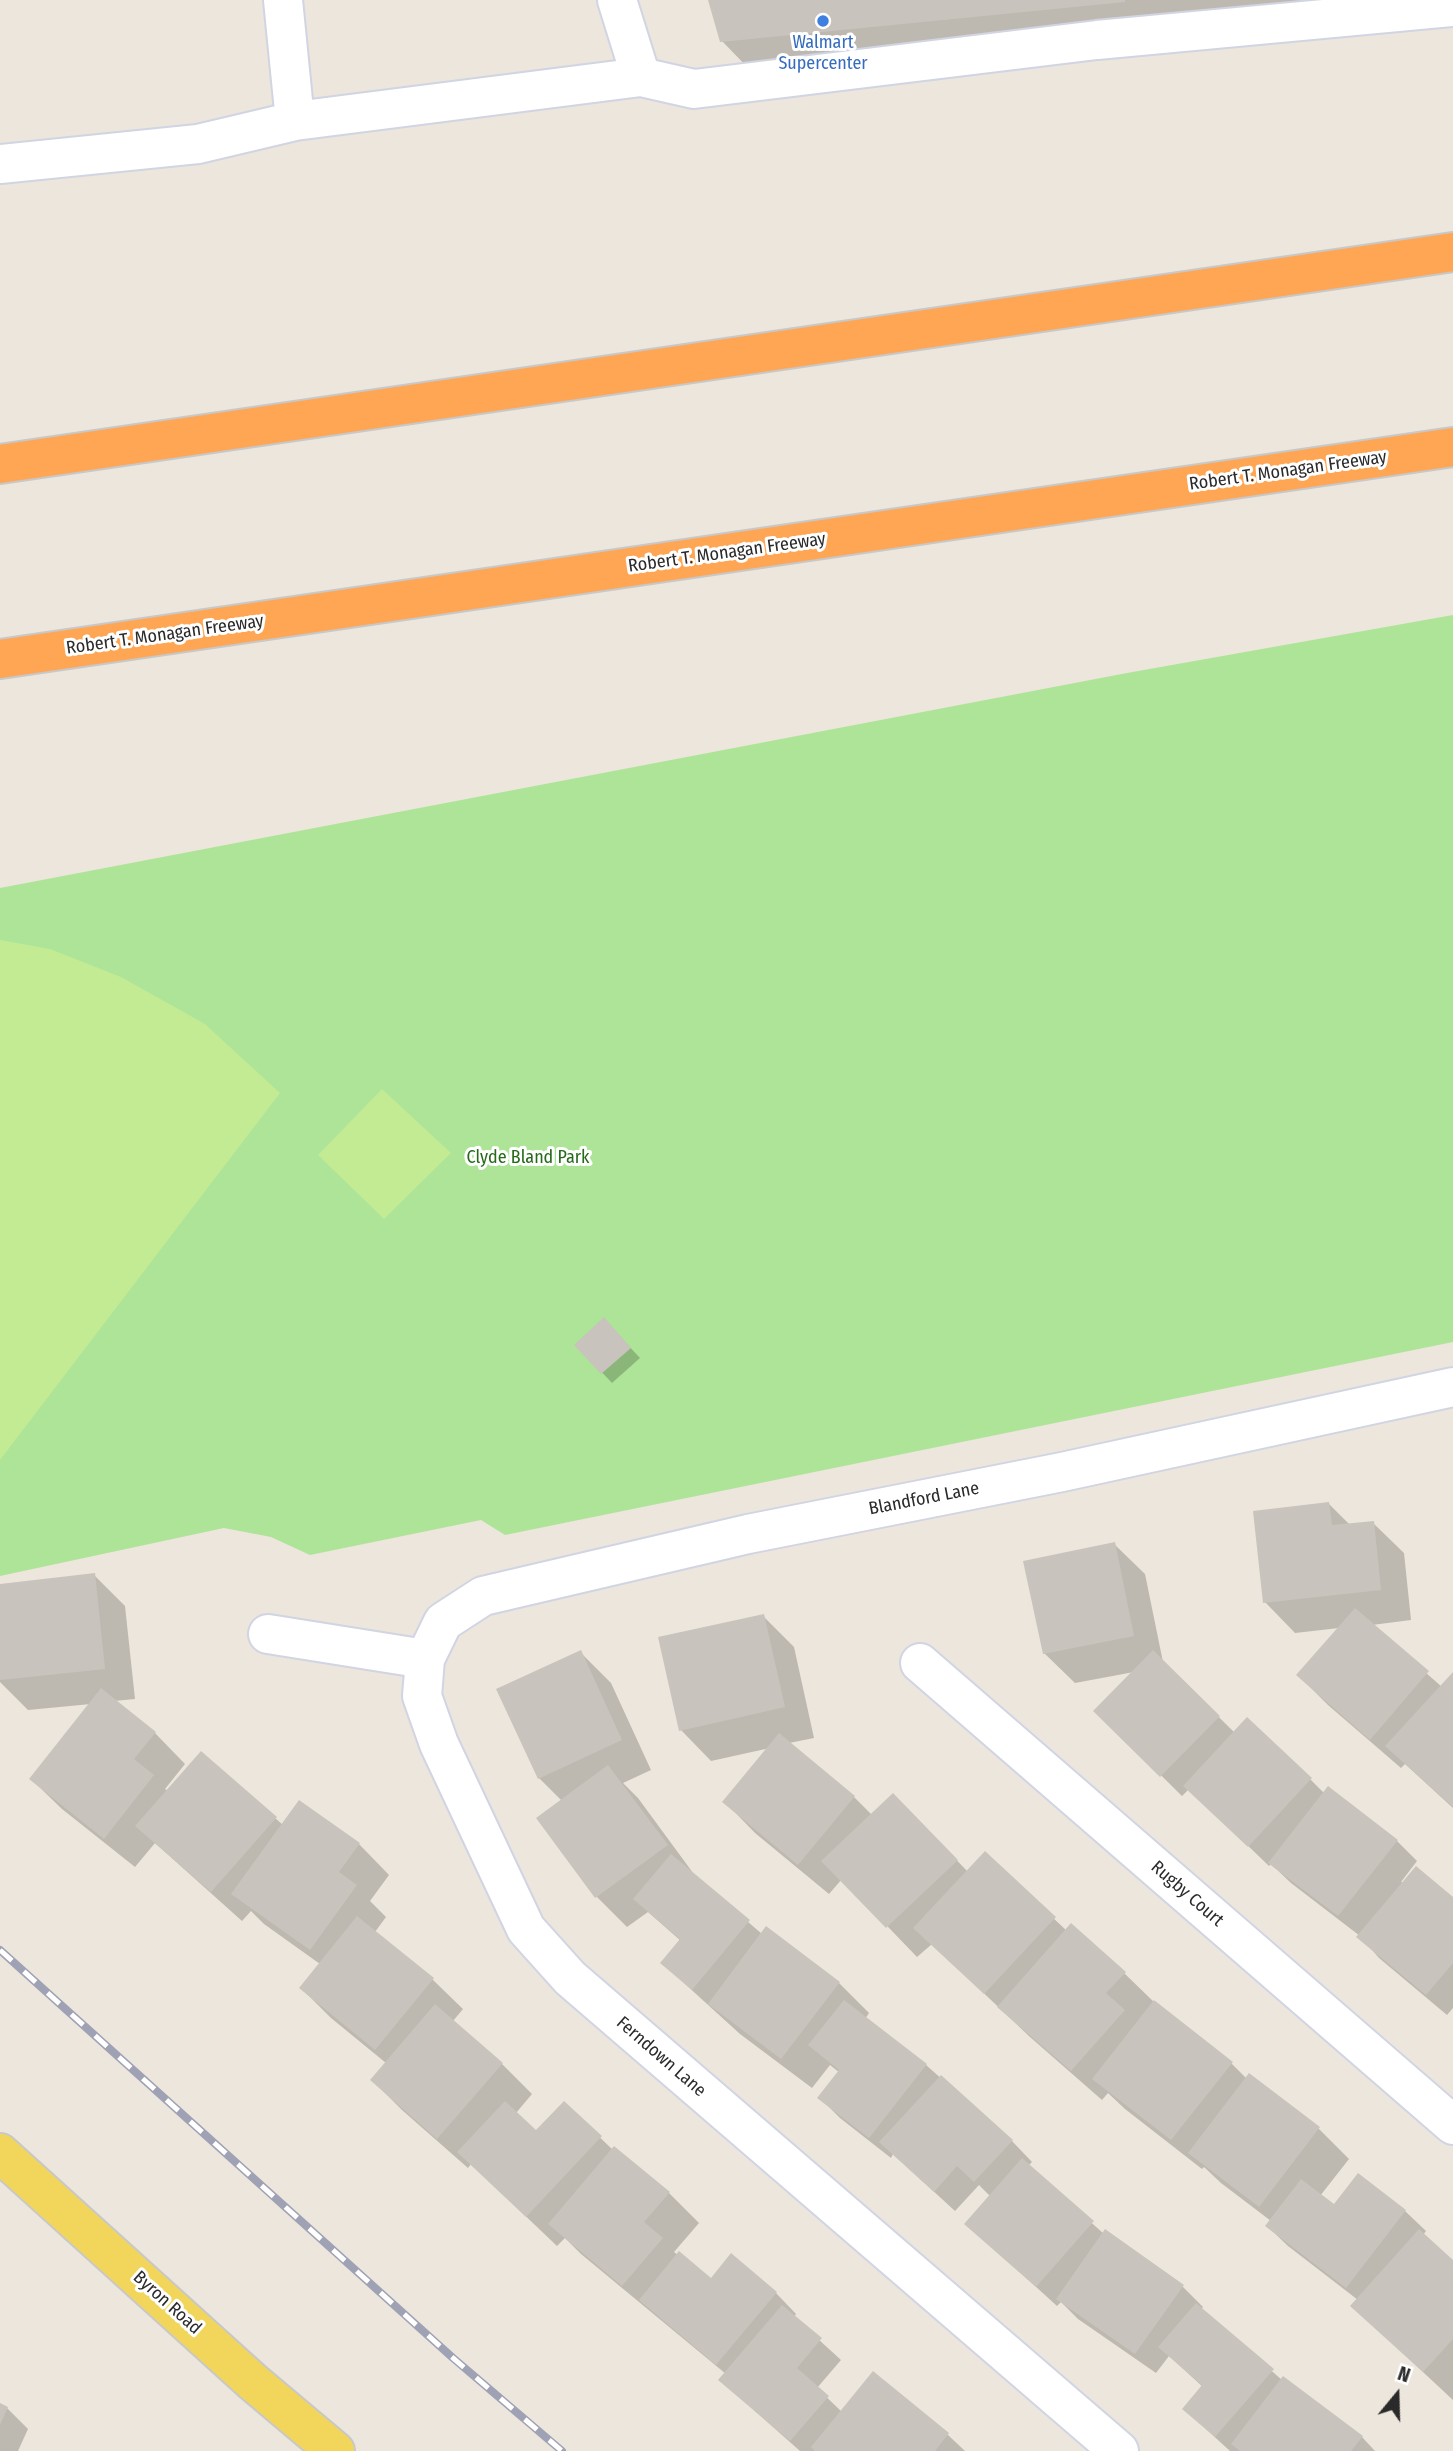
<!DOCTYPE html>
<style>
body{margin:0}
#map{position:relative;width:1453px;height:2451px;overflow:hidden;background:#ede6dc;font-family:"Fira Sans Condensed",sans-serif}
canvas{display:block}
.north{position:absolute;left:1362px;top:2360px;width:70px;height:70px;-webkit-text-stroke:5px #fff;paint-order:stroke;rotate:19deg;font-size:19px;font-weight:700;line-height:28px;text-align:center;color:#2a2a2a}
.north::after{content:'';display:block;margin:auto;width:24px;height:32px;background:#2a2a2a;clip-path:polygon(50% 0,100% 100%,50% 72%,0 100%)}
</style>
<div id="map">
<canvas width="1453" height="2451"></canvas>
<div class="north">N</div>
</div>
<script>
const context = document.querySelector('canvas').getContext('2d');
context.lineJoin = 'round';
function paint(path, color) {
  context.fillStyle = color;
  context.fill(path, 'evenodd');
}
function strokePath(path, color, width, dash) {
  context.strokeStyle = color;
  context.lineWidth = width;
  context.lineCap = dash ? 'butt' : 'round';
  context.setLineDash(dash || []);
  context.stroke(path);
}
function write(font, color, halo, rows, align = 'center') {
  context.font = font + ' "Fira Sans Condensed",sans-serif';
  context.lineWidth = 6;
  context.setLineDash([]);
  context.textBaseline = 'middle';
  context.strokeStyle = halo;
  context.fillStyle = color;
  for (const [text, x, y, turn = 0] of rows) {
    context.save();
    context.translate(x, y);
    context.rotate((+turn || 0) * Math.PI / 180);
    context.textAlign = isNaN(turn) ? turn : align;
    if (halo) context.strokeText(text, 0, 0);
    context.fillText(text, 0, 0);
    context.restore();
  }
}
paint(new Path2D(`
 M 1453,615 L 1453,1342 L 505,1535 L 481,1520 L 310,1555 L 271,1537 L 224,1528 L 0,1576 L 0,888 L 1127,673 Z`), '#aee498');
paint(new Path2D(`
 M 0,940 L 50,949 L 121,977 L 205,1024 L 280,1093 L 0,1460 Z
 M 382,1089 L 451,1153 L 384,1219 L 318,1155 Z`), '#c2eb93');
paint(new Path2D(`
 M 710,0 L 1453,0 L 752,72 L 722,41 Z
 M 614,1330 L 640,1358 L 612,1383 L 576,1345 Z
 M 1329,1504 L 1350,1525 L 1373,1523 L 1404,1553 L 1411,1620 L 1372,1625 L 1442,1687 L 1453,1675 L 1453,1808 L 1405,1764 L 1401,1768 L 1328,1705 L 1298,1675 L 1339,1628 L 1295,1633 L 1265,1602 Z
 M 1114,1544 L 1145,1574 L 1163,1662 L 1235,1733 L 1311,1780 L 1325,1794 L 1397,1841 L 1417,1861 L 1401,1882 L 1453,1899 L 1453,2008 L 1447,2015 L 1379,1958 L 1360,1936 L 1291,1883 L 1271,1864 L 1269,1866 L 1189,1789 L 1182,1796 L 1096,1711 L 1134,1672 L 1075,1683 L 1044,1653 Z
 M 94,1575 L 125,1606 L 135,1699 L 114,1701 L 155,1733 L 185,1764 L 165,1789 L 168,1791 L 201,1753 L 283,1825 L 359,1844 L 389,1875 L 370,1901 L 386,1917 L 375,1932 L 432,1979 L 463,2009 L 453,2021 L 502,2064 L 532,2094 L 516,2113 L 536,2133 L 564,2103 L 613,2150 L 669,2193 L 699,2223 L 674,2252 L 711,2280 L 776,2293 L 796,2314 L 794,2317 L 841,2360 L 817,2388 L 842,2412 L 874,2373 L 948,2435 L 965,2451 L 800,2451 L 720,2380 L 726,2374 L 581,2254 L 565,2238 L 557,2246 L 471,2164 L 468,2168 L 402,2110 L 372,2080 L 386,2063 L 331,2018 L 301,1988 L 320,1964 L 264,1924 L 251,1911 L 242,1921 L 155,1843 L 135,1867 L 62,1809 L 31,1779 L 91,1704 L 28,1710 L 0,1682 L 0,1585 Z
 M 763,1616 L 794,1647 L 814,1738 L 789,1743 L 854,1797 L 872,1815 L 923,1825 L 968,1872 L 985,1854 L 1067,1931 L 1124,1973 L 1155,2003 L 1231,2063 L 1247,2079 L 1319,2129 L 1349,2159 L 1320,2196 L 1334,2206 L 1405,2211 L 1426,2231 L 1423,2235 L 1453,2262 L 1453,2400 L 1352,2306 L 1358,2300 L 1288,2246 L 1267,2226 L 1271,2221 L 1221,2183 L 1204,2167 L 1202,2169 L 1125,2109 L 1108,2093 L 1102,2100 L 1030,2037 L 932,1944 L 917,1957 L 842,1879 L 829,1894 L 755,1833 L 725,1802 L 770,1748 L 711,1761 L 681,1730 Z
 M 580,1652 L 611,1683 L 651,1770 L 623,1783 L 638,1798 L 696,1877 L 762,1934 L 839,1983 L 869,2013 L 865,2019 L 926,2065 L 1012,2141 L 1032,2162 L 1028,2166 L 1104,2234 L 1183,2287 L 1203,2307 L 1201,2309 L 1282,2380 L 1362,2437 L 1375,2451 L 1230,2451 L 1184,2409 L 1203,2387 L 1169,2356 L 1156,2373 L 1078,2319 L 1061,2302 L 1057,2306 L 967,2224 L 991,2197 L 979,2185 L 955,2211 L 893,2154 L 891,2158 L 840,2118 L 820,2098 L 840,2073 L 830,2065 L 812,2088 L 740,2034 L 662,1963 L 681,1941 L 648,1912 L 627,1927 L 597,1897 L 538,1818 L 562,1801 L 539,1778 Z
 M 0,2405 L 7,2408 L 28,2429 L 18,2451 L 0,2451 Z`), '#0003');
paint(new Path2D(`
 M 708,0 L 1125,0 L 1125,2 L 720,42 Z
 M 604,1317 L 631,1348 L 601,1374 L 574,1345 Z
 M 1329,1502 L 1332,1525 L 1374,1521 L 1381,1590 L 1263,1603 L 1253,1511 Z
 M 1115,1542 L 1134,1636 L 1043,1654 L 1023,1561 Z
 M 95,1573 L 105,1669 L 0,1680 L 0,1584 Z
 M 1355,1608 L 1429,1671 L 1370,1740 L 1296,1675 Z
 M 764,1614 L 785,1707 L 679,1731 L 658,1637 Z
 M 581,1650 L 622,1740 L 538,1779 L 496,1689 Z
 M 1153,1650 L 1220,1716 L 1160,1777 L 1093,1711 Z
 M 1453,1672 L 1453,1807 L 1385,1746 Z
 M 101,1688 L 156,1732 L 134,1759 L 154,1775 L 104,1839 L 29,1779 Z
 M 1247,1717 L 1312,1778 L 1248,1847 L 1183,1786 Z
 M 779,1733 L 855,1796 L 798,1865 L 722,1802 Z
 M 201,1751 L 277,1817 L 211,1892 L 135,1826 Z
 M 608,1765 L 668,1845 L 595,1898 L 536,1818 Z
 M 1328,1786 L 1398,1840 L 1338,1916 L 1268,1863 Z
 M 893,1793 L 958,1860 L 886,1928 L 821,1861 Z
 M 299,1800 L 360,1843 L 339,1872 L 357,1885 L 310,1950 L 231,1894 Z
 M 985,1851 L 1056,1917 L 984,1994 L 913,1928 Z
 M 671,1854 L 750,1920 L 692,1990 L 660,1963 L 680,1939 L 633,1899 Z
 M 1416,1866 L 1453,1897 L 1453,1963 L 1426,1995 L 1356,1937 Z
 M 357,1916 L 434,1978 L 375,2050 L 299,1988 Z
 M 1071,1923 L 1126,1972 L 1106,1993 L 1125,2010 L 1071,2071 L 997,2007 Z
 M 766,1926 L 840,1982 L 781,2059 L 708,2004 Z
 M 844,2000 L 927,2064 L 869,2138 L 817,2098 L 839,2070 L 808,2045 Z
 M 1154,2000 L 1233,2062 L 1171,2140 L 1092,2079 Z
 M 435,2004 L 503,2063 L 437,2139 L 370,2080 Z
 M 1249,2073 L 1320,2127 L 1259,2207 L 1188,2153 Z
 M 941,2075 L 1013,2140 L 974,2182 L 957,2166 L 934,2192 L 879,2142 Z
 M 505,2101 L 536,2130 L 564,2101 L 602,2136 L 526,2217 L 457,2152 Z
 M 614,2146 L 670,2192 L 644,2222 L 663,2238 L 622,2286 L 548,2224 Z
 M 1022,2158 L 1094,2221 L 1036,2287 L 964,2224 Z
 M 1358,2173 L 1406,2210 L 1346,2288 L 1265,2226 L 1301,2179 L 1334,2204 Z
 M 1105,2229 L 1184,2285 L 1135,2354 L 1056,2299 Z
 M 1419,2229 L 1453,2260 L 1453,2339 L 1423,2372 L 1350,2306 Z
 M 679,2251 L 711,2278 L 731,2253 L 777,2292 L 716,2365 L 639,2300 Z
 M 1196,2303 L 1274,2369 L 1215,2437 L 1182,2409 L 1202,2385 L 1158,2347 Z
 M 782,2305 L 822,2338 L 797,2368 L 829,2396 L 790,2441 L 718,2380 Z
 M 873,2371 L 949,2433 L 935,2451 L 815,2451 L 811,2447 Z
 M 1283,2376 L 1363,2436 L 1351,2451 L 1240,2451 L 1231,2444 Z
 M 0,2403 L 8,2407 L 0,2425 Z`), '#c8c3bc');
const minor = new Path2D(`
 M 283,0 L 295,121
 M 617,0 L 641,77 L 694,89 L 1097,40 L 1453,7
 M 0,164 L 198,144 L 295,121 L 641,77
 M 268,1634 L 425,1659
 M 920,1663 L 1453,2125
 M 1119,2451 L 570,1978 L 526,1929 L 439,1744 L 422,1696 L 425,1659 L 443,1622 L 483,1596 L 748,1534 L 1062,1472 L 1453,1387`);
const major = new Path2D(`
 M 0,2153 L 253,2382 L 335,2451`);
const highway = new Path2D(`
 M 0,464 L 1453,252
 M 0,659 L 1453,447`);
strokePath(minor, '#d1d4e3', 42);
strokePath(major, '#c8c8c8', 42);
strokePath(highway, '#c8c8c8', 42);
strokePath(minor, '#fff', 38);
strokePath(major, '#f2d65c', 38);
strokePath(highway, '#ffa655', 38);
const rail = new Path2D(`
 M 0,1950 L 453,2358 L 562,2451`);
strokePath(rail, '#9fa1b5', 8);
strokePath(rail, '#fff', 5, [16]);
for (const [x, y, r, color] of [
 [823,21,7,"#3f7fe0"]
]) {
  const dot = new Path2D();
  dot.arc(x, y, r, 0, 2 * Math.PI);
  context.fillStyle = color;
  context.fill(dot);
  strokePath(dot, '#fff', 2.5);
}
write('18px', '#366cbe', '#fff', [
 ["Walmart",823,43],
 ["Supercenter",823,64]
]);
write('18px', '#2a2a2a', '#fff', [
 ["Robert T. Monagan Freeway",1288,471,-8],
 ["Robert T. Monagan Freeway",727,553,-8],
 ["Robert T. Monagan Freeway",165,635,-8],
 ["Blandford Lane",924,1499,-11],
 ["Rugby Court",1187,1894,41],
 ["Ferndown Lane",661,2057,41],
 ["Byron Road",167,2303,42]
]);
write('18px', '#266919', '#fff', [
 ["Clyde Bland Park",528,1158]
]);
</script>
